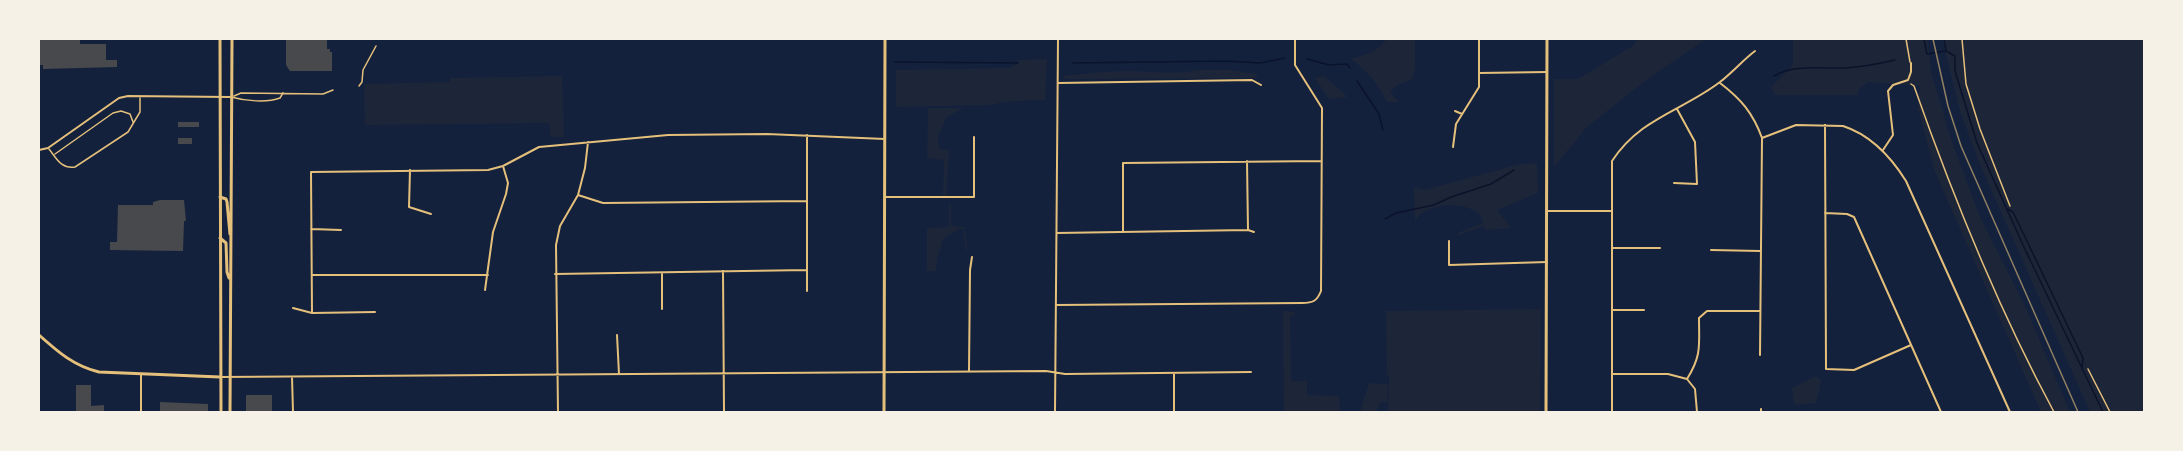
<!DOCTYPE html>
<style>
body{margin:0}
#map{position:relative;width:2183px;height:451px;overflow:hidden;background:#14213d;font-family:Spectral,serif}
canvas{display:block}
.frame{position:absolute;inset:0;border:40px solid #f6f1e7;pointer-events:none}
</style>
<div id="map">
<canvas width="2183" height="451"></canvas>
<div class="frame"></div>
</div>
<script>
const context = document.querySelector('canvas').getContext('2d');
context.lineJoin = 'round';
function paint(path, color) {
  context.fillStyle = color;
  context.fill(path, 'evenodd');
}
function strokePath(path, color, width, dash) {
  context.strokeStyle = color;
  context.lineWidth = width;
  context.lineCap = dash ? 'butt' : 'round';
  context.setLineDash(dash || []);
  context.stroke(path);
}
paint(new Path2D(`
 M 1386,39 L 1415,39 L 1415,69 L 1412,80 C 1403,82 1395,85 1390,93 L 1399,102 L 1387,102 C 1378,83 1367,71 1350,58 C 1362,57 1382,50 1386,39 Z
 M 1637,39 L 1706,39 L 1645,81 L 1587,127 L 1554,167 L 1554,79 L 1578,79 L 1634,45 Z
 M 1793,39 L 1927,39 L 1932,75 L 1951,139 L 1980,217 L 2025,306 L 2070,412 L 2041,412 L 1935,172 L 1918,108 L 1920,86 L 1868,82 L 1859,89 L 1858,95 L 1775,95 L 1771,87 L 1793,65 Z
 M 1942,39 L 2144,39 L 2144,412 L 2090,412 L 1981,167 L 1960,111 Z
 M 1047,59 L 1045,100 C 1034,100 1000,101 992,105 L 896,107 L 896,70 L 1010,68 L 1018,63 L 1018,60 Z
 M 1197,70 L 1231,70 L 1257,74 L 1258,76 L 1255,78 L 1084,79 L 1066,79 L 1062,76 C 1084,74 1105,71 1127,71 C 1151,71 1173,75 1197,70 Z
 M 562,76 L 564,137 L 551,137 L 549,123 L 365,125 L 364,84 L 450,82 L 450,78 Z
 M 1324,76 L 1348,97 L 1329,99 L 1315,78 Z
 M 928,108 L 963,108 L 946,118 L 938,137 L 939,149 L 949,150 L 946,196 L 943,196 L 944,160 L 927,158 Z
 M 1537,163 L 1538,193 L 1497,210 L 1511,228 L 1485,230 L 1484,226 L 1456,236 L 1460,232 L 1483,223 C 1482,220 1481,217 1479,214 C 1464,200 1423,203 1415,222 L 1414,187 L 1425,190 L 1516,165 Z
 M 949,205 L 951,205 L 951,226 L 964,227 L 968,249 L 966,250 L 963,229 L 959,229 L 943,239 L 937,259 L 936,271 L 927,271 L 927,228 L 949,227 Z
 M 1541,309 L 1540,412 L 1388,412 L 1389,376 L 1387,375 L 1386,311 Z
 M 1283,311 L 1295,312 L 1295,315 L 1290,316 L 1291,381 L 1307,381 L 1307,395 L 1339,396 L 1340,412 L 1284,412 Z
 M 1816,376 L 1821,381 L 1816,403 L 1794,405 L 1792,388 Z
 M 1369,383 L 1388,384 L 1387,402 L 1380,402 L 1376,412 L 1360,412 Z`), '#1d2539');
strokePath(new Path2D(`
 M 1924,39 L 1927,54 L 1945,51
 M 1944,39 L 1946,51 L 1955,56 L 1955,71 L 1977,143 L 2023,245 L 2103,412
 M 1307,59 L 1329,65 L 1347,64 L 1350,68
 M 895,62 L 1018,63
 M 1073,63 L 1226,61 L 1260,63 L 1285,58
 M 1774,76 C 1793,64 1822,69 1844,68 C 1861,67 1878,64 1895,60
 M 1357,81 L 1379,114 L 1383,130
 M 2007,209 L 2013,212 L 2083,358 L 2082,368
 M 1385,219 L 1396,213 L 1434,205 L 1451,197 L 1491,184 L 1514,170`), '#0b132b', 1.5);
paint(new Path2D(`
 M 39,39 L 80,39 L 80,44 L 106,44 L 106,60 L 117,60 L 117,67 L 43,69 L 43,65 L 39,65 Z
 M 286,39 L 327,39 L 327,49 L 330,49 L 330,52 L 332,52 L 332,71 L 290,71 L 286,65 Z
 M 178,122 L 199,122 L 199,127 L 178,127 Z
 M 178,138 L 192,138 L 192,144 L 178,144 Z
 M 160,200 L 184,200 L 186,221 L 184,221 L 183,251 L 110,250 L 110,242 L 117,242 L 118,205 L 153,205 L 153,202 Z
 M 76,385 L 91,385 L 91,406 L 104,405 L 104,412 L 76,412 Z
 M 246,395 L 272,395 L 272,412 L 246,412 Z
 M 160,402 L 208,404 L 208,412 L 160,412 Z`), '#48494c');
strokePath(new Path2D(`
 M 1962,39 L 1966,84 L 1980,129 L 2010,206
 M 1911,84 L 1914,86 C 1953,197 1998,308 2054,412
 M 359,86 L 362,82 L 363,70 L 376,46
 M 2088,369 L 2110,412`), '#e5c07b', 1.5);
strokePath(new Path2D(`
 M 234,96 L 241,93 L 323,94 L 333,90
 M 231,97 C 245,101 267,103 280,98 L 283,93
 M 49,149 C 57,159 61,169 75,167 L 128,132 L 140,112 L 140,98
 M 55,154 L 113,113 L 121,111 L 130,114 L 133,122`), '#e5c07b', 1.5);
strokePath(new Path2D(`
 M 1906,39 L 1910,62`), '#e5c07b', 1.5);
strokePath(new Path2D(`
 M 1479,73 L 1547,72
 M 1058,83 L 1252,80 L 1261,85
 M 1720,83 C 1741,99 1753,113 1762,138 L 1760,355
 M 1455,111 L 1462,114
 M 1825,125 L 1826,369 L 1854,370 L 1911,345
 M 807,135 L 807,291
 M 1762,138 L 1796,125 L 1843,126 C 1871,135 1891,157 1906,181 L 2010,412
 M 1453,147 L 1456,124 L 1479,87 L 1479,39
 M 39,150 L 48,148 L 119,98 L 128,96 L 230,97
 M 1883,150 L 1893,135 L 1888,91 L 1893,85 L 1908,80 L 1911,72 L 1911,63
 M 1247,161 L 1248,230
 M 410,170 L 409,207 L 431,214
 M 1674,183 L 1697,184 L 1695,142 L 1677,109
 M 578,195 L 603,203 L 807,201
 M 885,197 L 974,197 L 974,137
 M 1547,211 L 1612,211
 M 1825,213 L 1847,214 L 1854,217 L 1941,412
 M 311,229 L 341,230
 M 1123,231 L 1123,163 L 1321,161
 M 1057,233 L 1248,230 L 1254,232
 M 1449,241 L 1449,265 L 1547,262
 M 1612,248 L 1660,248
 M 1711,250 L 1760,251
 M 723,271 L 724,412
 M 555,274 L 807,270
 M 312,275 L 488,275
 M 485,290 L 493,232 L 506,194 L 508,183 L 503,166
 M 1056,305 L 1302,303 C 1313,303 1317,301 1321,291 L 1322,108 L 1295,65 L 1295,39
 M 293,308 L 312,313 L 375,312
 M 662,309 L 662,273
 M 1612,310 L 1644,310
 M 312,313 L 311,172 L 488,170 L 503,166 L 539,147 L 668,135 L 767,134 L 885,139
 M 617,335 L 619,374
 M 969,371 L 970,270 L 972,257
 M 1613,374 L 1668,374 L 1687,379 L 1695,389 L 1697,412
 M 220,377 L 1046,371 L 1065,374 L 1251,372
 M 292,377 L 293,412
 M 1687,379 C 1702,355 1699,345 1699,318 L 1707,311 L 1759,311
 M 141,412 L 141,375
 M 558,412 L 556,245 L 560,226 L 578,195 L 585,168 L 588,142
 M 1055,412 L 1058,39
 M 1174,412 L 1174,373
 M 1612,412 L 1612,161 C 1640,118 1682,111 1720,82 C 1733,72 1743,60 1755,51
 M 1761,412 L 1761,409`), '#e5c07b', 2);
strokePath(new Path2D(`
 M 39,335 C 58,352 74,366 99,372 L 220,377
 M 884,412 L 885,39
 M 1546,412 L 1547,39`), '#e5c07b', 3);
strokePath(new Path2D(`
 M 220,39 L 221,412
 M 220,197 L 226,199 L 227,202 L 230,234
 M 220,238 L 226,243 L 227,272 L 229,278
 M 230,412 L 232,39`), '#e5c07b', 3);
strokePath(new Path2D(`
 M 1933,39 L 1948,106 L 1961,146 L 2078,412`), '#918062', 1.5);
</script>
